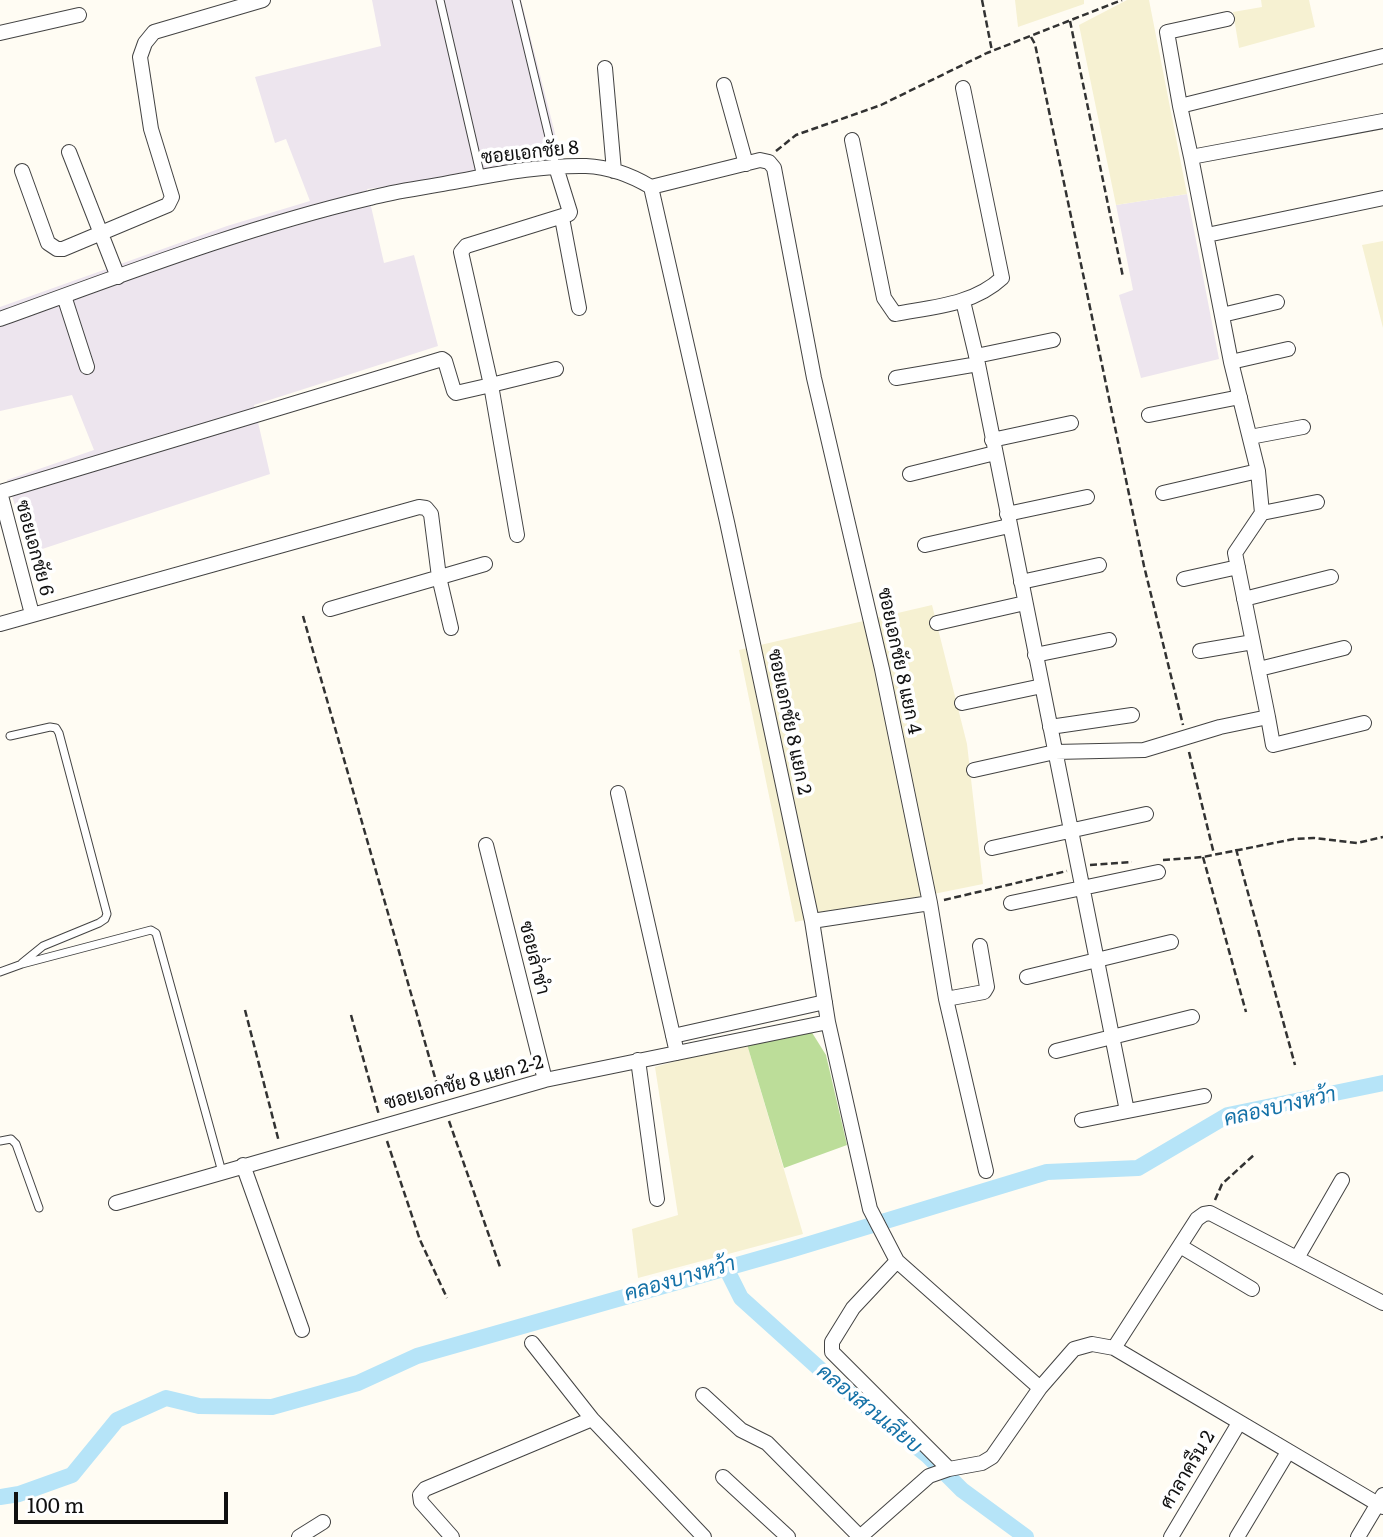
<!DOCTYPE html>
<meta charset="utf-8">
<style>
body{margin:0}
#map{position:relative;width:1383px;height:1537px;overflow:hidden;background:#fffcf3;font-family:Literata,serif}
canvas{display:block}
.scale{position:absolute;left:14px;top:1492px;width:214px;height:32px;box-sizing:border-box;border:4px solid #101010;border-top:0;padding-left:9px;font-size:21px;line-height:24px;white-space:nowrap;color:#101010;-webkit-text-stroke:5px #fff;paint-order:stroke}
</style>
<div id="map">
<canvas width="1383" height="1537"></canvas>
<div class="scale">100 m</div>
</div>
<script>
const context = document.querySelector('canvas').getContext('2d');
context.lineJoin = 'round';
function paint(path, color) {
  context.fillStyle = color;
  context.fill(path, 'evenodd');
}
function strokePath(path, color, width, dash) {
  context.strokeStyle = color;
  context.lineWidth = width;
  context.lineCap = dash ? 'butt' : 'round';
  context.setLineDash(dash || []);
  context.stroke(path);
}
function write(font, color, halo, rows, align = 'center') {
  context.font = font + ' Literata,Sarabun,serif';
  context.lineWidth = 7;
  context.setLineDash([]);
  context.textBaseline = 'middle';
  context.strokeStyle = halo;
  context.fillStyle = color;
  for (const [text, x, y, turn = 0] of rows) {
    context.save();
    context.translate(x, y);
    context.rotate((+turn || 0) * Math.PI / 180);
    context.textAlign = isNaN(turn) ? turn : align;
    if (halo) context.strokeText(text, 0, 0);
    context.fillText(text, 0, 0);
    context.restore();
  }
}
paint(new Path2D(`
 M 372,0 L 521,0 L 561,157 L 410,184 L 367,189 L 384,263 L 414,255 L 438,346 L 254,405 L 270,474 L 30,553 L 7,480 L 94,450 L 72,395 L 0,411 L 0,307 L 227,226 L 310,201 L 286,139 L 275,143 L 255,77 L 381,46 Z
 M 1187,194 L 1219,359 L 1141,378 L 1119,295 L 1133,290 L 1116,205 Z`), '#ede5ee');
paint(new Path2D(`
 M 1015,0 L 1084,0 L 1084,4 L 1018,27 Z
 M 1127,0 L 1149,0 L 1187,194 L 1116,205 L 1079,25 Z
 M 1261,0 L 1309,0 L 1315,27 L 1239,48 L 1233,12 L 1262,7 Z
 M 1383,241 L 1383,328 L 1362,245 Z
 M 932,605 L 967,744 L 983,884 L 795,922 L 739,650 Z
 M 746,1041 L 803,1234 L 638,1278 L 632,1229 L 678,1215 L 655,1067 Z`), '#f6f1d2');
paint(new Path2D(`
 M 811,1031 L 826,1055 L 847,1145 L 784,1168 L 746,1041 Z`), '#bcdd99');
strokePath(new Path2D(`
 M 726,1268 L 741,1298 L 822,1371 L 928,1456 L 962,1490 L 1026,1537
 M 0,1497 L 19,1494 L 72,1475 L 117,1420 L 166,1398 L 199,1406 L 272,1407 L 358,1383 L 417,1356 L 790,1250 L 1047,1172 L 1138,1168 L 1228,1115 L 1383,1083`), '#b6e4f8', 16);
const lane = new Path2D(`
 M 440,0 L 481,177
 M 516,0 L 556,166
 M 10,736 L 50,727 L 56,728 L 59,733 L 107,914 L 105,919 L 99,923 L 43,946 L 22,963
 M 0,972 L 22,964 L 151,930 L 156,933 L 222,1172
 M 0,1141 L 11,1139 L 16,1144 L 39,1208`);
const street = new Path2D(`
 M 0,33 L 79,15
 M 1383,56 L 1180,106 L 1191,157 L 1383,121
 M 605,68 L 614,171
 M 724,85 L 746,164
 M 1180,106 L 1167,32 L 1227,19
 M 852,140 L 884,298 L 895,314 C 932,307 973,305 1002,278 L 963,88
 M 69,152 L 118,277
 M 556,167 L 570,212 L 569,214 L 466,246 L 461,252 L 491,385 L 556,369
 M 22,171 L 48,243 L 57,249 L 63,249 L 168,205 L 172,197 L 151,129 L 140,57 L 145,43 L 154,32 L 263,0
 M 651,187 L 727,522 L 812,921 L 828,1022 L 870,1209 L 897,1261 L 1040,1388
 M 562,218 L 579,308
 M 1207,235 L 1383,198
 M 64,296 L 87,367
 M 963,301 L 978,364 L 1127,1111
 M 1222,315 L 1277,302
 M 0,319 C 122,275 243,228 370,198 C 395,191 422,188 448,183 C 493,175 539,165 586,166 C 609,167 631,175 651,187 L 760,160 L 769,162 L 774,168 L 814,378 L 882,669 L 930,903 L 946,999 L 986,1171
 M 976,356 L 1053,340
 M 1231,362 L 1288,349
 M 896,378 L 978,364
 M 1149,415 L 1240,397
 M 1250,437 L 1303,427
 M 992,440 L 1071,423
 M 910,474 L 995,453
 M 0,492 L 442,359 L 445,361 L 454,391 L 456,393 L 491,385 L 517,535
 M 0,492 L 32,614
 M 1163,493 L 1258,471
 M 1262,513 L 1317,502
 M 1007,514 L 1087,497
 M 925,545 L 1009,526
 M 1184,579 L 1238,567
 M 1021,582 L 1099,565
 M 1244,599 L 1331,577
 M 330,609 L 485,564
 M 937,623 L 1025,603
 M 0,624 L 419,507 L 426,508 L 431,514 L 439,577 L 451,628
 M 1200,651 L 1253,642
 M 1035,655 L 1109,640
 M 1259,669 L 1344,648
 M 962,703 L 1042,686
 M 1268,717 L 1273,745 L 1364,723
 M 1050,727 L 1132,715
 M 974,770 L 1055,752 L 1144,750 L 1220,727 L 1268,717 L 1235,553 L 1262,513 L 1258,471 L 1231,362 L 1191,157
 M 618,793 L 677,1053
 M 486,845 L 545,1080
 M 992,848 L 1146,814
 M 1011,903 L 1158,872
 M 812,921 L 930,903
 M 1027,977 L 1171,942
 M 946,999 L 984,992 L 987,987 L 980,946
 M 673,1036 L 825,1002
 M 1056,1051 L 1192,1017
 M 638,1060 L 657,1199
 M 1082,1120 L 1204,1096
 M 243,1165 L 302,1330
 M 116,1203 L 545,1080 L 828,1022
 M 1180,1246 L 1252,1289
 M 1297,1258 L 1342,1180
 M 897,1261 L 853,1308 L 832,1342 L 832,1352 L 949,1469
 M 532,1343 L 592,1419 L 704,1537
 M 1114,1348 L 1197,1219 L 1204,1214 L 1210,1213 L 1383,1303
 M 703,1395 L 741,1430 L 767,1443 L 860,1537
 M 723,1477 L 788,1537
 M 299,1537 L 323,1522
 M 452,1537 L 421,1502 L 420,1495 L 425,1489 L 592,1419
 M 860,1537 L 929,1476 L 949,1469 L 982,1463 L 992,1457 L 1040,1388 L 1074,1349 L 1092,1344 L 1114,1348 L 1383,1507
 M 1171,1537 L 1239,1423
 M 1237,1537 L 1288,1452
 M 1358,1537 L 1383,1495`);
strokePath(lane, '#434343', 9);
strokePath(street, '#434343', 16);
strokePath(new Path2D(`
 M 982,0 L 992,51
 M 1070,21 L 1123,277
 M 1031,37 L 1035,44 L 1144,566 L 1183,725
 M 776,151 L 796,135 L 881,105 L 987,53 L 1122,0
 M 303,616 L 440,1095
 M 1189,752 L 1214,854
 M 1236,849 L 1295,1065
 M 1203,857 L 1246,1012
 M 1163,860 L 1203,857 L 1294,839 L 1314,838 L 1357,843 L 1383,837
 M 1090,865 L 1132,862
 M 944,900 L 1067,871
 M 245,1010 L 279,1142
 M 351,1015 L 379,1115
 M 449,1121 L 500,1267
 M 387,1141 L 420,1240 L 447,1298
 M 1215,1200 L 1222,1184 L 1255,1154`), '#323232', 2.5, [7, 3.5]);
strokePath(lane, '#fff', 7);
strokePath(street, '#fff', 14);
write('19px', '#101010', '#fff', [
 ["ซอยเอกชัย 8",530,153,-6],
 ["ซอยเอกชัย 6",34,548,75],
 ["ซอยเอกชัย 8 แยก 4",899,661,78],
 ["ซอยเอกชัย 8 แยก 2",789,722,78],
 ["ซอยล่ำชำ",534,958,76],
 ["ซอยเอกชัย 8 แยก 2-2",464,1083,-15],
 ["ศาลาครืน 2",1188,1470,-59]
]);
write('italic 21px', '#1471a7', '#fff', [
 ["คลองบางหว้า",1280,1107,-13],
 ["คลองบางหว้า",680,1279,-16],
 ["คลองสวนเลียบ",869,1409,39]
]);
</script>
